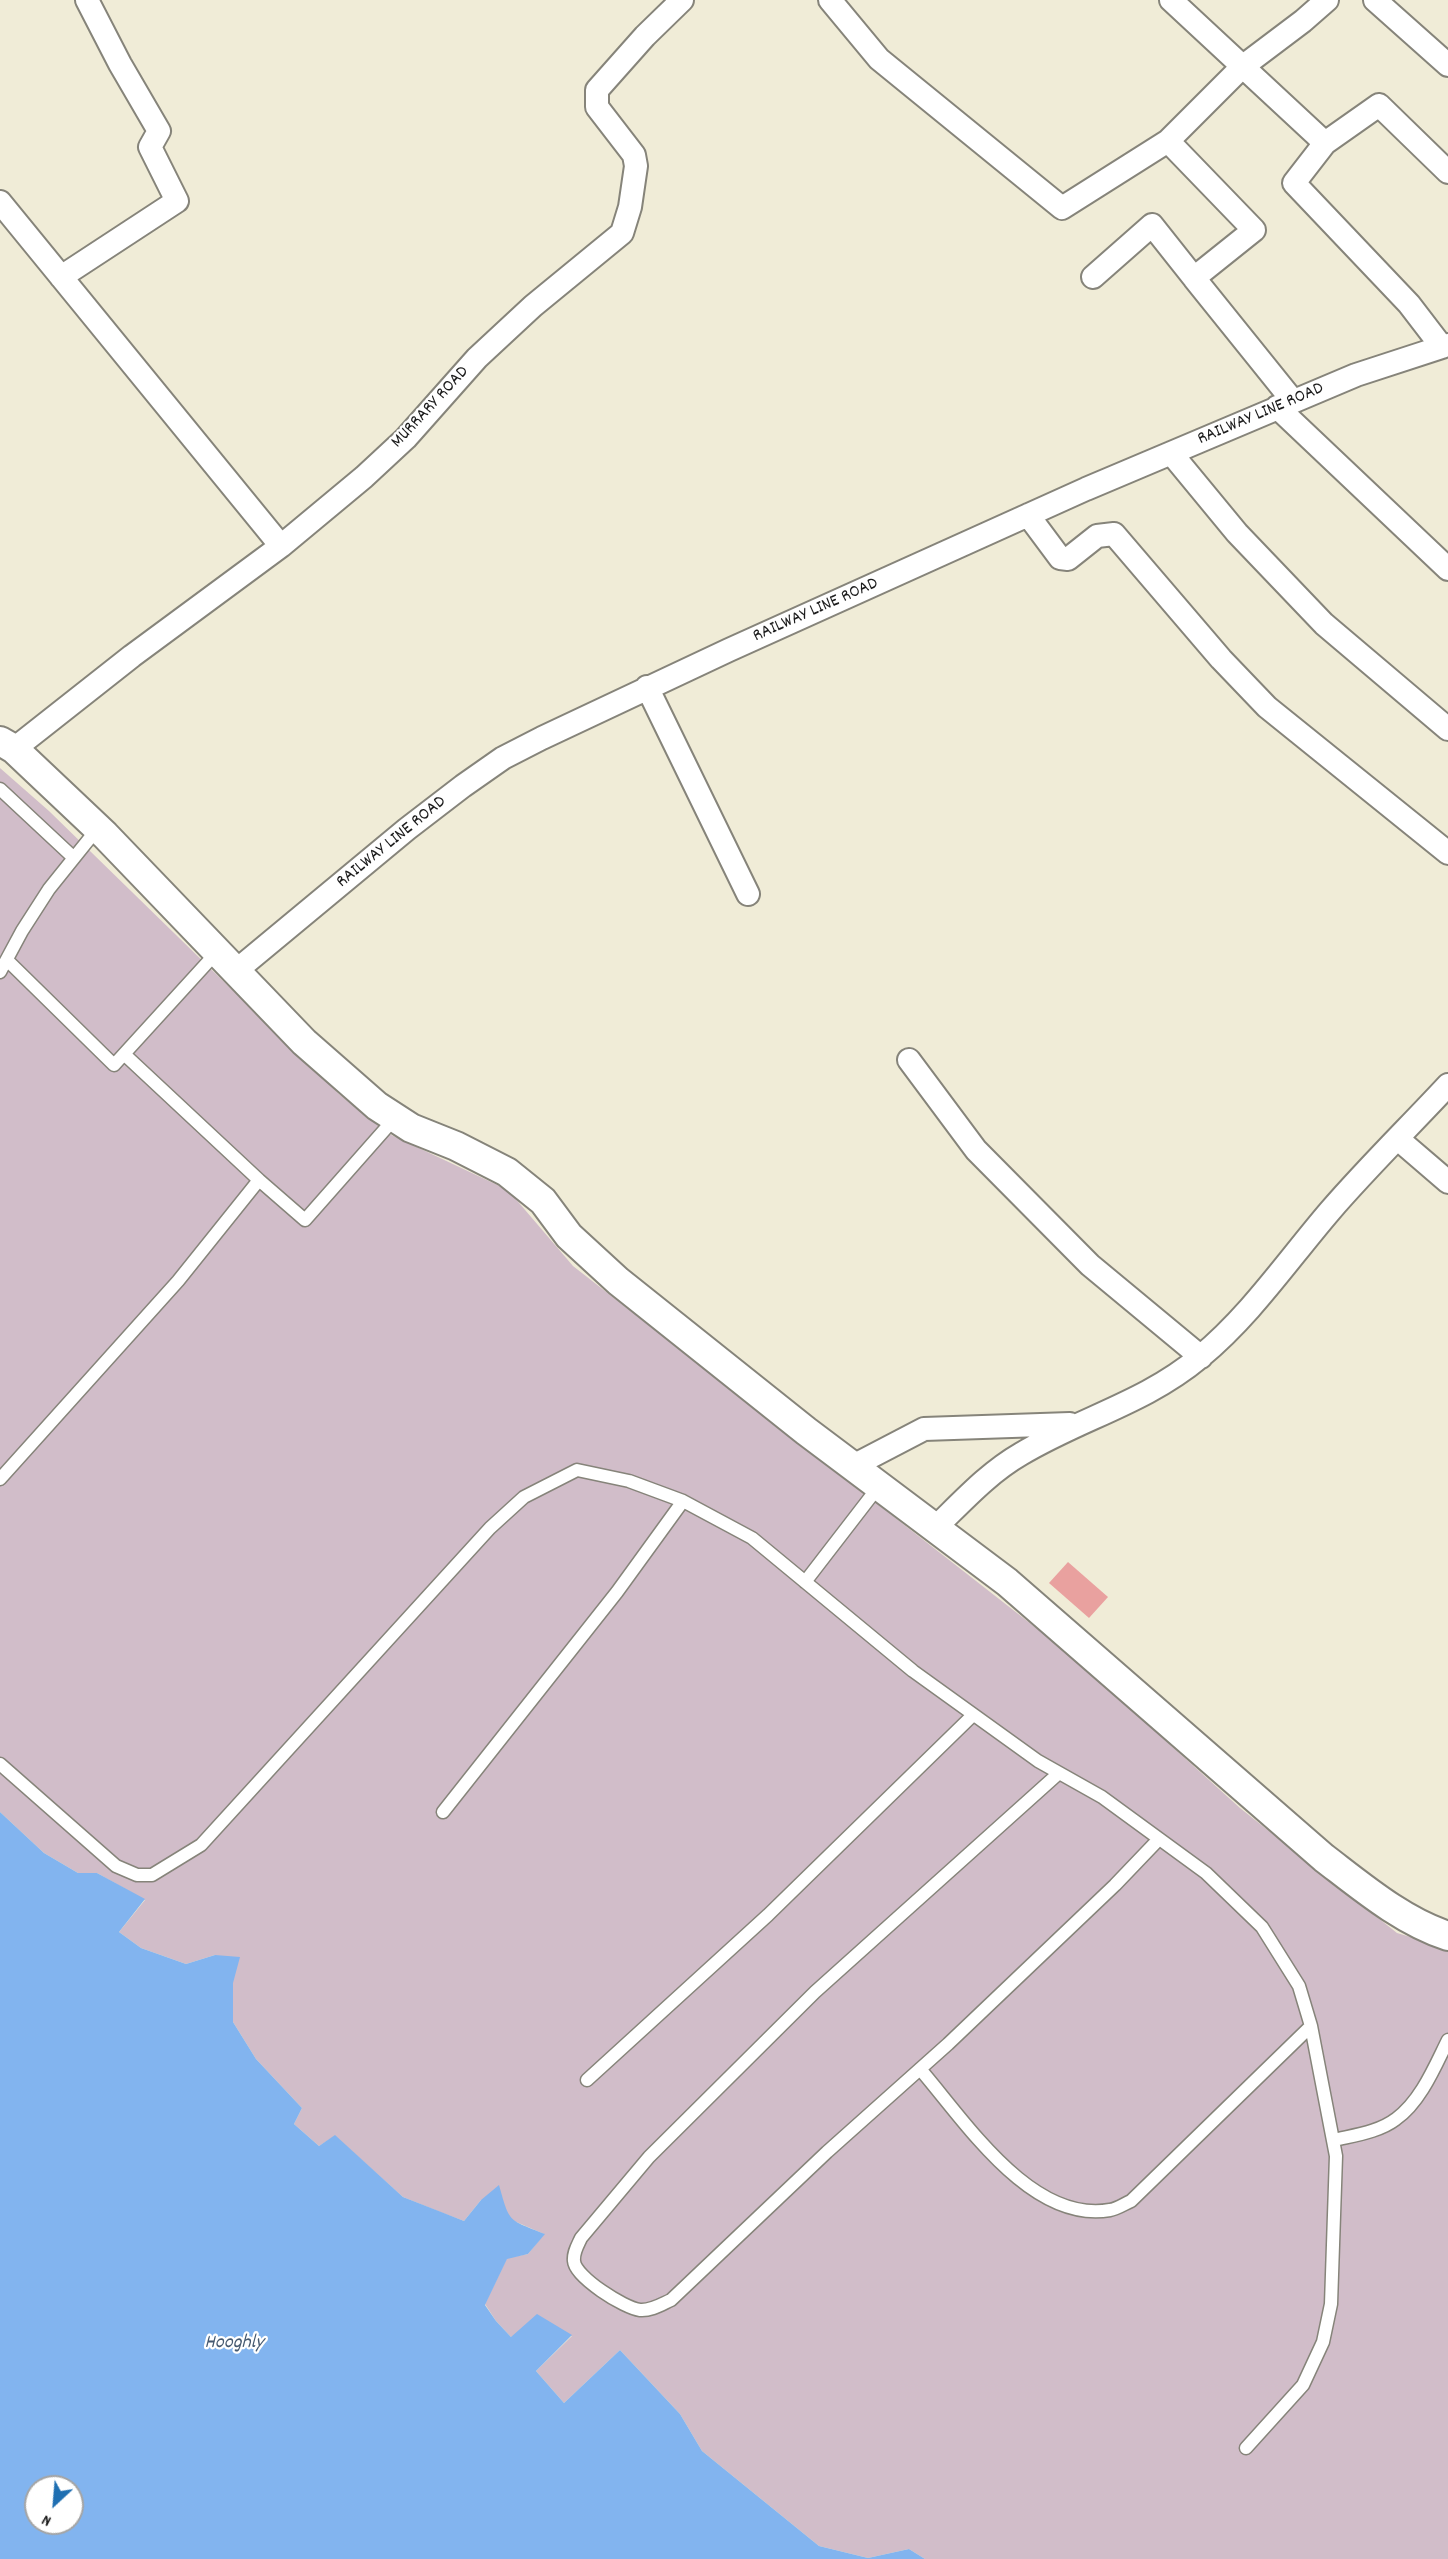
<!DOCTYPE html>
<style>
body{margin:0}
#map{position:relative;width:1448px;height:2559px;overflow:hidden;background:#f0ecd7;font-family:Dekko,sans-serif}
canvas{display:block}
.north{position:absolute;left:24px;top:2475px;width:60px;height:60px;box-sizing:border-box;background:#fff;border:2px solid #a4a4a4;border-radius:50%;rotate:206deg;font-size:16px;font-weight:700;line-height:24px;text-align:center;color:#1c1c1c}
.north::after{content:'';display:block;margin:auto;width:21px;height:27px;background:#1f6fb2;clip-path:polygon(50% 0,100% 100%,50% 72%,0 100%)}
</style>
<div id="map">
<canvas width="1448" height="2559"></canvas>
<div class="north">N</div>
</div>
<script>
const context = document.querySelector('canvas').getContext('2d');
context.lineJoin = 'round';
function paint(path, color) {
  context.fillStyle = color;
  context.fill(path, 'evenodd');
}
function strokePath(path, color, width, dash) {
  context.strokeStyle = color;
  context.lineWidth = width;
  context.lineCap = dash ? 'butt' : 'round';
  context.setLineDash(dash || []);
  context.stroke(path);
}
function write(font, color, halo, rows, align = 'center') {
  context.font = font + ' Dekko,sans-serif';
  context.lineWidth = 4.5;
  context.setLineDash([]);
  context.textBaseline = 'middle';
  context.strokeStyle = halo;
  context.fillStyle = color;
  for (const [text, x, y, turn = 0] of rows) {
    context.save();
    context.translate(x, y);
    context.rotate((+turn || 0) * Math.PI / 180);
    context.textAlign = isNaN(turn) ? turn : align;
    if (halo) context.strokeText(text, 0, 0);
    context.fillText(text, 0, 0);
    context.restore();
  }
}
paint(new Path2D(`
 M 0,768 L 49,811 L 339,1094 L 387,1133 L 508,1190 L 573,1266 L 1072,1656 L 1240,1808 L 1397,1933 L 1448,1948 L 1448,2559 L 925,2559 L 909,2549 L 868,2558 L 819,2546 L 702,2451 L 680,2414 L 620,2350 L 564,2403 L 536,2371 L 572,2336 L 511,2337 L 496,2321 L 485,2304 L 507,2258 L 528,2254 L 544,2234 L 514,2221 L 507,2215 L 481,2200 L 464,2221 L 440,2212 L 403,2197 L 335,2136 L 319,2146 L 294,2124 L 302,2108 L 256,2059 L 233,2022 L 233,1983 L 215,1955 L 186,1964 L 141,1948 L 119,1932 L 145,1900 L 97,1873 L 78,1873 L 44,1853 L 0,1812 Z`), '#d1bdc9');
paint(new Path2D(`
 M 0,1812 L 44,1853 L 78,1873 L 97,1873 L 145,1899 L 119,1932 L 141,1948 L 186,1964 L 215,1955 L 240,1957 L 233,1983 L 233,2022 L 256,2059 L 302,2108 L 294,2124 L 319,2146 L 335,2135 L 403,2197 L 464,2221 L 481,2200 L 499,2185 C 510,2224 508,2219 545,2234 L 528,2254 L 507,2259 L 485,2305 L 496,2321 L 511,2337 L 537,2314 L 572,2335 L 536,2371 L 564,2403 L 620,2350 L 680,2414 L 702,2451 L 819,2546 L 868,2558 L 909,2549 L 925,2559 L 0,2559 ZM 36,2487 L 72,2487 L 72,2523 L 36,2523 Z`), '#82b4ef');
paint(new Path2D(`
 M 1068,1562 L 1108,1597 L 1089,1618 L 1049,1583 Z`), '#e9a19f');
const service = new Path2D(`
 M 0,789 L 74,858
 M 7,960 L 114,1065 L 217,952
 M 0,972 L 22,931 L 49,889 L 98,828
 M 124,1054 L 259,1180
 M 0,1479 L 178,1281 L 259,1180 L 305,1220 L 395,1118
 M 805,1582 L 879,1486
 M 0,1764 L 116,1866 L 137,1875 L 152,1875 L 201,1845 L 490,1528 L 524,1497 L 577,1470 L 629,1481 L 683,1501 L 752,1538 L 913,1671 L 1038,1761 L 1102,1797 L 1206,1873 L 1262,1927 L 1299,1986 L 1311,2026 L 1336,2156 L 1331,2304 L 1323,2342 L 1303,2385 L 1246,2448
 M 1059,1773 L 815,1992 L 649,2157 L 581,2238 C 578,2245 573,2252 574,2261 C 575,2277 624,2308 640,2310 C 651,2311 662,2304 671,2300 L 827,2152 L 948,2044 L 1115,1885 L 1159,1839
 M 443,1812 L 617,1592 L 683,1501
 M 920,2069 C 965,2121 1031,2224 1110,2210 C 1117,2209 1124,2204 1131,2201 L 1311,2026
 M 587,2080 L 768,1915 L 973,1715
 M 1334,2140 C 1355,2135 1379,2132 1396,2119 C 1421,2101 1435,2066 1448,2040`);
const minor = new Path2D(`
 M 830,0 L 879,59 L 1062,208 L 1168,141 L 1242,67 L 1303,21 L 1327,0
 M 1171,0 L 1325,143
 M 1375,0 L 1448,65
 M 1168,141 L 1254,230 L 1194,278 L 1293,401
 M 0,202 L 281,546
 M 61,277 L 177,201 L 150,147 L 159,131 L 120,64 L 87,0
 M 1093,277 L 1152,225 L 1194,278
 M 1442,347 L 1409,304 L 1294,183 L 1325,143 L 1379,105 L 1448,172
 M 1277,407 L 1448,569
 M 1171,453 L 1237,533 L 1324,624 L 1448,729
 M 1028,515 L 1060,558 L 1068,559 L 1097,536 L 1114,534 L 1221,659 L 1267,707 L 1448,853
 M 647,687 L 748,894
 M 14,749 L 132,656 L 281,546 L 364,477 L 406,438 L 477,358 L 533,306 L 622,233 L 630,207 L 636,166 L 634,155 L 597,107 L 597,90 L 645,36 L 682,0
 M 237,970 L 407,829 L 463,786 L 503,758 L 542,738 L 729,650 L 1086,489 L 1356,375 L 1448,345
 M 909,1060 L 976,1150 L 1090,1265 L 1201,1357
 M 1398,1139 L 1448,1182
 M 853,1466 L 924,1429 L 1070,1424
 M 935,1528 C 962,1502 988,1473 1021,1454 C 1081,1418 1145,1403 1200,1357 C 1250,1316 1288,1260 1330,1211 C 1367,1168 1409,1127 1448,1085`);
const tertiary = new Path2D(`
 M 0,741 L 14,749 L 105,835 L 304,1042 L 377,1106 L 411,1128 L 456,1146 L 507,1172 L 543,1201 L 569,1236 L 618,1281 L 806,1431 L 1007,1582 L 1324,1858 C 1362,1887 1402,1921 1448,1936`);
strokePath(service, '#86847a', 15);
strokePath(minor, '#86847a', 26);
strokePath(tertiary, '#86847a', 32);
strokePath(service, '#fff', 12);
strokePath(minor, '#fff', 22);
strokePath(tertiary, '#fff', 28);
write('18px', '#1c1c1c', '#fff', [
 ["MURRARY ROAD",431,408,-47],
 ["RAILWAY LINE ROAD",1261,415,-23],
 ["RAILWAY LINE ROAD",816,611,-24],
 ["RAILWAY LINE ROAD",392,843,-39]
]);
write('italic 20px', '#455970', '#fff', [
 ["Hooghly",234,2344]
]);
</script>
